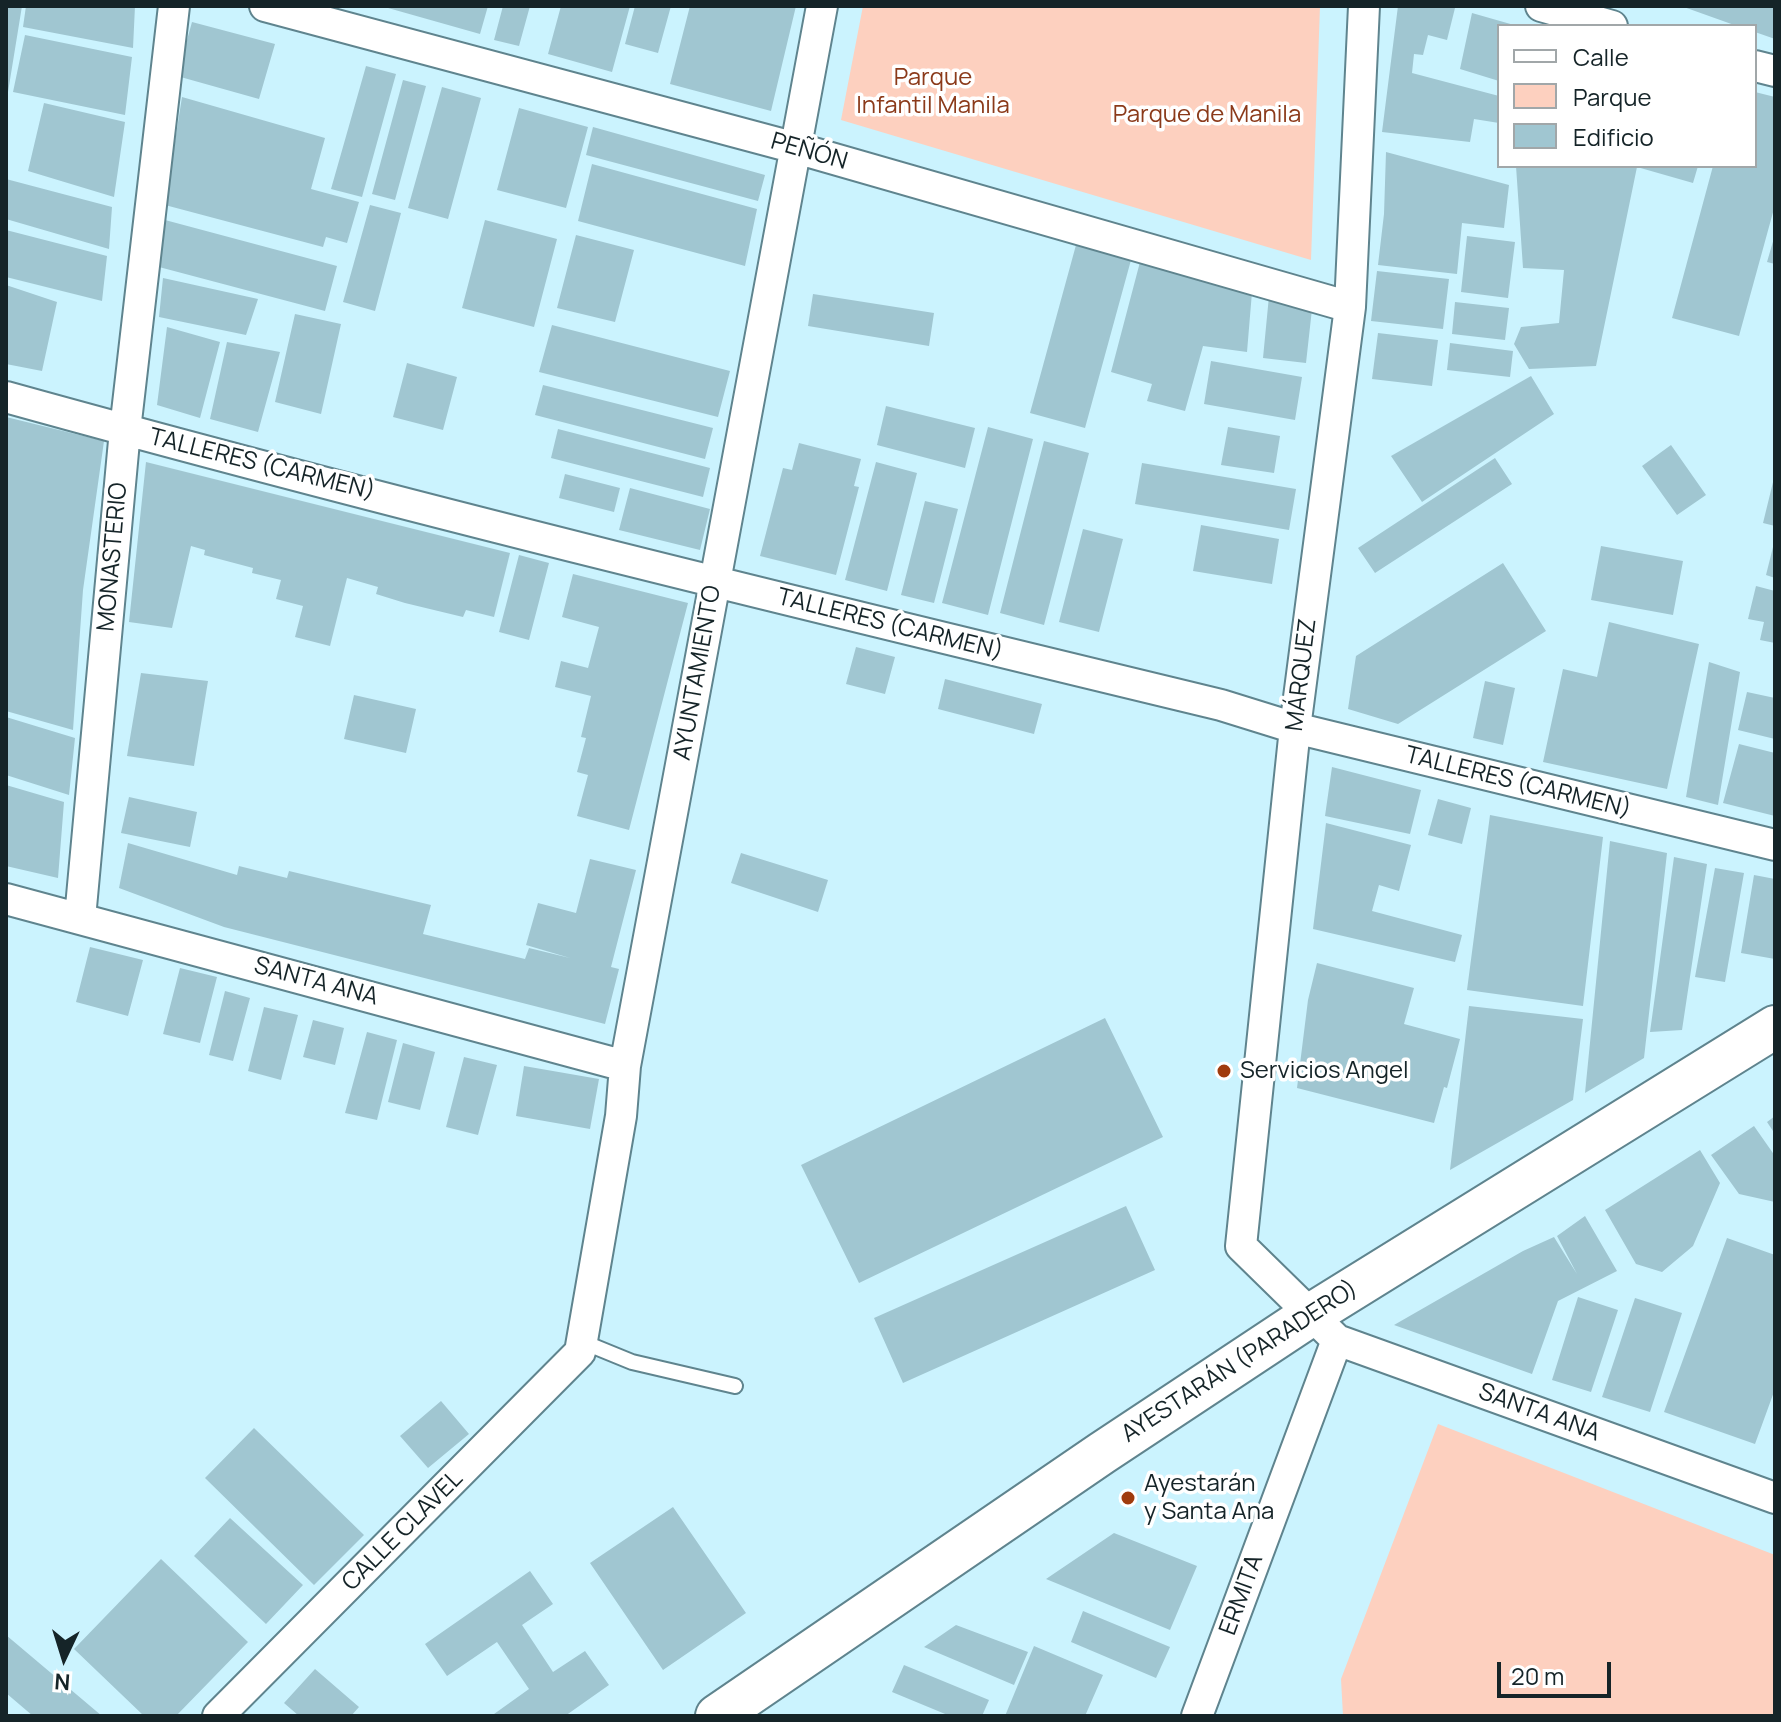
<!DOCTYPE html>
<meta charset="utf-8">
<style>
body{margin:0}
#map{position:relative;width:1781px;height:1722px;overflow:hidden;background:#cbf3fe;font-family:Manrope,sans-serif}
canvas{display:block}
.frame{position:absolute;inset:0;border:8px solid #152428;pointer-events:none}
.legend{position:absolute;left:1497px;top:24px;width:260px;height:144px;box-sizing:border-box;background:#fff;border:2px solid #a1a7a9;margin:0;padding:10px 14px;list-style:none;font-size:24px;color:#152428}
.legend li{display:flex;align-items:center;gap:16px;height:40px}
.legend b{width:40px;border:2px solid #a1a7a9}
.north{position:absolute;left:24px;top:1618px;width:80px;height:80px;-webkit-text-stroke:6px #fff;paint-order:stroke;rotate:184deg;font-size:22px;font-weight:700;line-height:32px;text-align:center;color:#152428}
.north::after{content:'';display:block;margin:auto;width:28px;height:36px;background:#152428;clip-path:polygon(50% 0,100% 100%,50% 72%,0 100%)}
.scale{position:absolute;left:1497px;top:1662px;width:114px;height:36px;box-sizing:border-box;border:4px solid #152428;border-top:0;padding-left:10px;font-size:24px;line-height:28px;white-space:nowrap;color:#152428;-webkit-text-stroke:6px #fff;paint-order:stroke}
</style>
<div id="map">
<canvas width="1781" height="1722"></canvas>
<div class="frame"></div>
<ul class="legend">
<li><b style="height:10px;background:#fff"></b>Calle</li>
<li><b style="height:22px;background:#fdd0bf"></b>Parque</li>
<li><b style="height:22px;background:#a0c6d1"></b>Edificio</li>
</ul>
<div class="north">N</div>
<div class="scale">20 m</div>
</div>
<script>
const context = document.querySelector('canvas').getContext('2d');
context.lineJoin = 'round';
function paint(path, color) {
  context.fillStyle = color;
  context.fill(path, 'evenodd');
}
function strokePath(path, color, width, dash) {
  context.strokeStyle = color;
  context.lineWidth = width;
  context.lineCap = dash ? 'butt' : 'round';
  context.setLineDash(dash || []);
  context.stroke(path);
}
function write(font, color, halo, rows, align = 'center') {
  context.font = font + ' Manrope,sans-serif';
  context.lineWidth = 7;
  context.setLineDash([]);
  context.textBaseline = 'middle';
  context.strokeStyle = halo;
  context.fillStyle = color;
  for (const [text, x, y, turn = 0] of rows) {
    context.save();
    context.translate(x, y);
    context.rotate((+turn || 0) * Math.PI / 180);
    context.textAlign = isNaN(turn) ? turn : align;
    if (halo) context.strokeText(text, 0, 0);
    context.fillText(text, 0, 0);
    context.restore();
  }
}
paint(new Path2D(`
 M 863,6 L 1320,6 L 1311,260 L 841,120 Z
 M 1438,1424 L 1775,1555 L 1775,1716 L 1343,1716 L 1341,1679 Z`), '#fdd0bf');
paint(new Path2D(`
 M 6,6 L 22,6 L 8,92 L 6,91 Z
 M 26,6 L 135,6 L 133,48 L 23,27 Z
 M 381,6 L 488,6 L 480,34 Z
 M 503,6 L 530,6 L 519,46 L 494,40 Z
 M 561,6 L 630,6 L 612,72 L 548,54 Z
 M 635,6 L 671,6 L 658,53 L 625,44 Z
 M 690,6 L 796,6 L 771,111 L 670,84 Z
 M 1398,6 L 1455,8 L 1447,40 L 1428,35 L 1423,55 L 1414,54 L 1412,73 L 1499,96 L 1499,123 L 1474,119 L 1470,142 L 1382,132 Z
 M 1681,6 L 1775,6 L 1775,39 L 1755,32 L 1755,26 L 1737,26 Z
 M 1472,13 L 1514,25 L 1499,26 L 1499,81 L 1460,69 Z
 M 192,22 L 275,44 L 259,99 L 177,76 Z
 M 25,35 L 132,57 L 125,115 L 13,92 Z
 M 366,66 L 396,74 L 362,197 L 331,189 Z
 M 403,80 L 426,86 L 395,200 L 372,194 Z
 M 442,87 L 481,98 L 448,219 L 408,208 Z
 M 1755,92 L 1775,97 L 1775,205 L 1739,336 L 1672,318 L 1713,166 L 1755,166 Z
 M 182,97 L 325,138 L 311,189 L 359,202 L 347,243 L 326,237 L 323,247 L 165,205 Z
 M 44,103 L 125,122 L 114,197 L 28,171 Z
 M 519,108 L 588,127 L 566,208 L 497,190 Z
 M 593,127 L 765,175 L 758,201 L 586,155 Z
 M 1386,152 L 1509,185 L 1504,228 L 1462,223 L 1457,274 L 1378,265 L 1384,214 Z
 M 592,164 L 757,209 L 745,266 L 578,221 Z
 M 1516,166 L 1698,166 L 1693,183 L 1637,167 L 1596,366 L 1529,369 L 1514,344 L 1521,327 L 1559,323 L 1564,270 L 1523,268 Z
 M 6,179 L 112,207 L 109,249 L 6,219 Z
 M 370,205 L 401,213 L 375,311 L 343,302 Z
 M 165,220 L 337,266 L 325,311 L 159,267 Z
 M 485,220 L 557,239 L 534,327 L 462,308 Z
 M 6,230 L 107,256 L 102,301 L 6,277 Z
 M 576,235 L 634,250 L 615,322 L 557,308 Z
 M 1467,236 L 1515,242 L 1508,298 L 1461,292 Z
 M 1774,238 L 1775,238 L 1775,264 L 1767,262 Z
 M 1076,245 L 1131,260 L 1085,428 L 1030,413 Z
 M 1140,262 L 1252,292 L 1247,352 L 1203,346 L 1185,411 L 1147,401 L 1152,384 L 1111,372 Z
 M 1377,271 L 1449,279 L 1443,329 L 1371,321 Z
 M 163,278 L 258,299 L 246,335 L 159,317 Z
 M 6,285 L 57,302 L 42,371 L 6,364 Z
 M 813,294 L 934,313 L 929,346 L 808,326 Z
 M 1269,296 L 1312,309 L 1306,363 L 1263,358 Z
 M 1455,302 L 1509,308 L 1505,340 L 1452,334 Z
 M 295,314 L 341,324 L 321,414 L 275,402 Z
 M 552,325 L 730,371 L 718,417 L 539,372 Z
 M 167,327 L 220,342 L 200,418 L 157,405 Z
 M 1378,333 L 1438,340 L 1432,386 L 1372,379 Z
 M 227,342 L 280,352 L 258,432 L 210,419 Z
 M 1450,343 L 1513,351 L 1510,377 L 1447,370 Z
 M 1211,361 L 1302,377 L 1295,420 L 1204,404 Z
 M 407,363 L 457,377 L 443,430 L 393,417 Z
 M 1531,376 L 1554,414 L 1422,502 L 1391,456 Z
 M 543,385 L 713,428 L 705,459 L 535,415 Z
 M 886,406 L 975,428 L 965,468 L 877,445 Z
 M 6,417 L 104,441 L 83,590 L 73,730 L 6,711 Z
 M 988,427 L 1033,439 L 988,615 L 942,603 Z
 M 1228,427 L 1280,436 L 1274,473 L 1221,465 Z
 M 558,429 L 710,468 L 703,497 L 551,458 Z
 M 1044,441 L 1089,453 L 1044,625 L 1000,613 Z
 M 799,443 L 861,459 L 854,486 L 859,487 L 836,575 L 760,556 L 783,468 L 792,470 Z
 M 1671,445 L 1706,495 L 1677,515 L 1642,466 Z
 M 1495,458 L 1512,484 L 1375,573 L 1358,548 Z
 M 146,462 L 510,553 L 494,617 L 466,610 L 463,617 L 405,603 L 376,594 L 378,587 L 347,578 L 330,646 L 295,637 L 303,606 L 276,599 L 281,580 L 252,573 L 253,568 L 204,555 L 205,550 L 191,546 L 172,628 L 129,622 Z
 M 876,462 L 917,473 L 887,591 L 845,580 Z
 M 1142,463 L 1296,489 L 1289,530 L 1135,504 Z
 M 565,474 L 620,488 L 614,512 L 559,498 Z
 M 1774,478 L 1775,479 L 1775,526 L 1763,523 Z
 M 630,488 L 710,509 L 700,550 L 619,530 Z
 M 925,501 L 958,509 L 934,603 L 901,595 Z
 M 1201,525 L 1279,539 L 1272,584 L 1193,571 Z
 M 1083,529 L 1123,539 L 1099,632 L 1059,622 Z
 M 1774,543 L 1775,543 L 1775,578 L 1766,575 Z
 M 1601,546 L 1683,561 L 1673,615 L 1591,600 Z
 M 519,555 L 549,563 L 529,640 L 499,632 Z
 M 1503,563 L 1546,631 L 1398,724 L 1348,709 L 1356,656 Z
 M 573,574 L 688,603 L 629,830 L 577,816 L 588,775 L 577,772 L 586,738 L 581,737 L 591,696 L 555,687 L 561,661 L 588,668 L 599,627 L 562,617 Z
 M 1756,586 L 1775,591 L 1775,643 L 1760,640 L 1764,622 L 1748,619 Z
 M 1609,622 L 1699,644 L 1667,789 L 1543,762 L 1563,669 L 1597,677 Z
 M 856,647 L 895,657 L 885,694 L 846,684 Z
 M 1709,662 L 1740,672 L 1718,805 L 1686,797 Z
 M 141,673 L 208,681 L 194,766 L 127,756 Z
 M 945,679 L 1042,704 L 1034,734 L 938,709 Z
 M 1485,681 L 1515,688 L 1503,745 L 1473,738 Z
 M 1747,692 L 1775,698 L 1775,739 L 1738,730 Z
 M 354,695 L 416,709 L 406,753 L 344,739 Z
 M 6,717 L 75,738 L 69,795 L 6,775 Z
 M 1739,744 L 1775,753 L 1775,816 L 1723,803 Z
 M 1332,767 L 1421,790 L 1410,834 L 1325,816 Z
 M 6,785 L 64,802 L 58,878 L 6,866 Z
 M 129,797 L 197,812 L 190,847 L 121,833 Z
 M 1438,799 L 1471,808 L 1462,844 L 1428,835 Z
 M 1490,815 L 1603,837 L 1583,1006 L 1467,990 Z
 M 1326,823 L 1411,845 L 1399,891 L 1379,885 L 1372,911 L 1462,935 L 1455,962 L 1313,929 Z
 M 1610,841 L 1667,853 L 1644,1058 L 1585,1093 Z
 M 128,843 L 237,875 L 239,866 L 287,878 L 289,871 L 431,905 L 423,934 L 525,959 L 529,948 L 570,958 L 526,945 L 538,903 L 576,913 L 590,859 L 636,870 L 611,967 L 619,969 L 605,1024 L 224,927 L 119,888 Z
 M 741,853 L 828,880 L 818,912 L 731,883 Z
 M 1674,857 L 1707,864 L 1682,1030 L 1650,1032 Z
 M 1715,868 L 1744,873 L 1725,982 L 1695,977 Z
 M 1754,875 L 1775,879 L 1775,959 L 1741,953 Z
 M 90,947 L 143,960 L 128,1016 L 76,1002 Z
 M 1317,963 L 1414,988 L 1404,1024 L 1460,1039 L 1447,1088 L 1444,1087 L 1434,1123 L 1297,1088 L 1308,1000 Z
 M 180,968 L 217,977 L 200,1043 L 163,1034 Z
 M 225,991 L 250,998 L 233,1061 L 209,1055 Z
 M 1469,1006 L 1583,1019 L 1573,1100 L 1450,1170 Z
 M 264,1007 L 298,1015 L 281,1080 L 248,1071 Z
 M 1105,1018 L 1163,1137 L 859,1283 L 801,1165 Z
 M 313,1020 L 344,1028 L 335,1065 L 303,1057 Z
 M 367,1032 L 397,1040 L 377,1120 L 345,1113 Z
 M 403,1043 L 435,1052 L 420,1110 L 388,1102 Z
 M 464,1057 L 497,1065 L 478,1135 L 446,1127 Z
 M 524,1066 L 599,1079 L 590,1129 L 516,1116 Z
 M 1775,1116 L 1775,1134 L 1767,1122 Z
 M 1754,1126 L 1775,1156 L 1775,1202 L 1739,1194 L 1711,1155 Z
 M 1700,1150 L 1720,1183 L 1693,1246 L 1662,1272 L 1636,1264 L 1605,1210 Z
 M 1126,1206 L 1155,1270 L 903,1383 L 874,1318 Z
 M 1585,1216 L 1617,1271 L 1558,1301 L 1532,1374 L 1394,1325 L 1523,1251 L 1554,1237 L 1577,1274 L 1557,1236 Z
 M 1727,1238 L 1775,1255 L 1775,1389 L 1755,1444 L 1664,1412 Z
 M 1578,1297 L 1618,1310 L 1591,1392 L 1552,1380 Z
 M 1635,1298 L 1682,1313 L 1650,1412 L 1602,1397 Z
 M 441,1401 L 469,1434 L 428,1468 L 400,1436 Z
 M 254,1428 L 364,1535 L 314,1585 L 205,1478 Z
 M 673,1507 L 746,1613 L 663,1670 L 590,1563 Z
 M 230,1518 L 303,1585 L 266,1624 L 194,1556 Z
 M 1114,1533 L 1197,1566 L 1170,1630 L 1046,1579 Z
 M 161,1559 L 248,1642 L 176,1716 L 144,1716 L 74,1649 Z
 M 530,1571 L 553,1604 L 522,1625 L 553,1672 L 585,1651 L 609,1685 L 565,1716 L 495,1716 L 494,1714 L 529,1689 L 497,1642 L 447,1676 L 425,1644 Z
 M 1083,1611 L 1170,1647 L 1156,1678 L 1071,1642 Z
 M 956,1625 L 1028,1652 L 1014,1685 L 924,1647 Z
 M 6,1635 L 102,1716 L 33,1716 L 6,1693 Z
 M 1034,1646 L 1103,1675 L 1085,1716 L 1005,1716 Z
 M 904,1665 L 989,1700 L 982,1716 L 950,1716 L 892,1692 Z
 M 315,1669 L 359,1707 L 351,1716 L 299,1716 L 284,1703 Z`), '#a0c6d1');
const service = new Path2D(`
 M 583,1342 L 632,1362 L 735,1386`);
const minor = new Path2D(`
 M 265,6 L 796,148 L 1350,307
 M 1364,6 L 1350,307 L 1295,728 L 1241,1246 L 1337,1340 L 1775,1498
 M 1541,6 L 1612,26
 M 1755,66 L 1775,71
 M 6,397 C 409,509 815,607 1221,705 L 1295,728 L 1775,845
 M 6,899 L 625,1066
 M 80,918 L 125,430 L 174,6
 M 218,1716 L 580,1352 L 621,1116 L 625,1066 L 822,6
 M 1197,1716 L 1337,1340`);
const secondary = new Path2D(`
 M 717,1716 L 1102,1453 L 1312,1314 L 1775,1027`);
strokePath(service, '#5f848e', 18);
strokePath(minor, '#5f848e', 34);
strokePath(secondary, '#5f848e', 46);
strokePath(service, '#fff', 14);
strokePath(minor, '#fff', 30);
strokePath(secondary, '#fff', 42);
for (const [x, y, r, color] of [
 [1224,1071,8,"#a03b0d"],
 [1128,1498,8,"#a03b0d"]
]) {
  const dot = new Path2D();
  dot.arc(x, y, r, 0, 2 * Math.PI);
  context.fillStyle = color;
  context.fill(dot);
  strokePath(dot, '#fff', 3);
}
write('24px', '#8b3a1a', '#fff', [
 ["Parque",933,78],
 ["Infantil Manila",933,106],
 ["Parque de Manila",1207,115]
]);
write('24px', '#152428', '#fff', [
 ["PEÑÓN",809,152,16],
 ["TALLERES (CARMEN)",262,465,14],
 ["MONASTERIO",113,557,-85],
 ["TALLERES (CARMEN)",890,625,14],
 ["AYUNTAMIENTO",698,673,-80],
 ["MÁRQUEZ",1302,675,-83],
 ["TALLERES (CARMEN)",1518,783,14],
 ["SANTA ANA",316,982,15],
 ["AYESTARÁN (PARADERO)",1240,1362,-33],
 ["SANTA ANA",1539,1413,20],
 ["CALLE CLAVEL",403,1531,-45],
 ["ERMITA",1242,1595,-70]
]);
write('24px', '#152428', '#fff', [
 ["Servicios Angel",1240,1071],
 ["Ayestarán",1144,1484],
 ["y Santa Ana",1144,1512]
], 'left');
</script>
